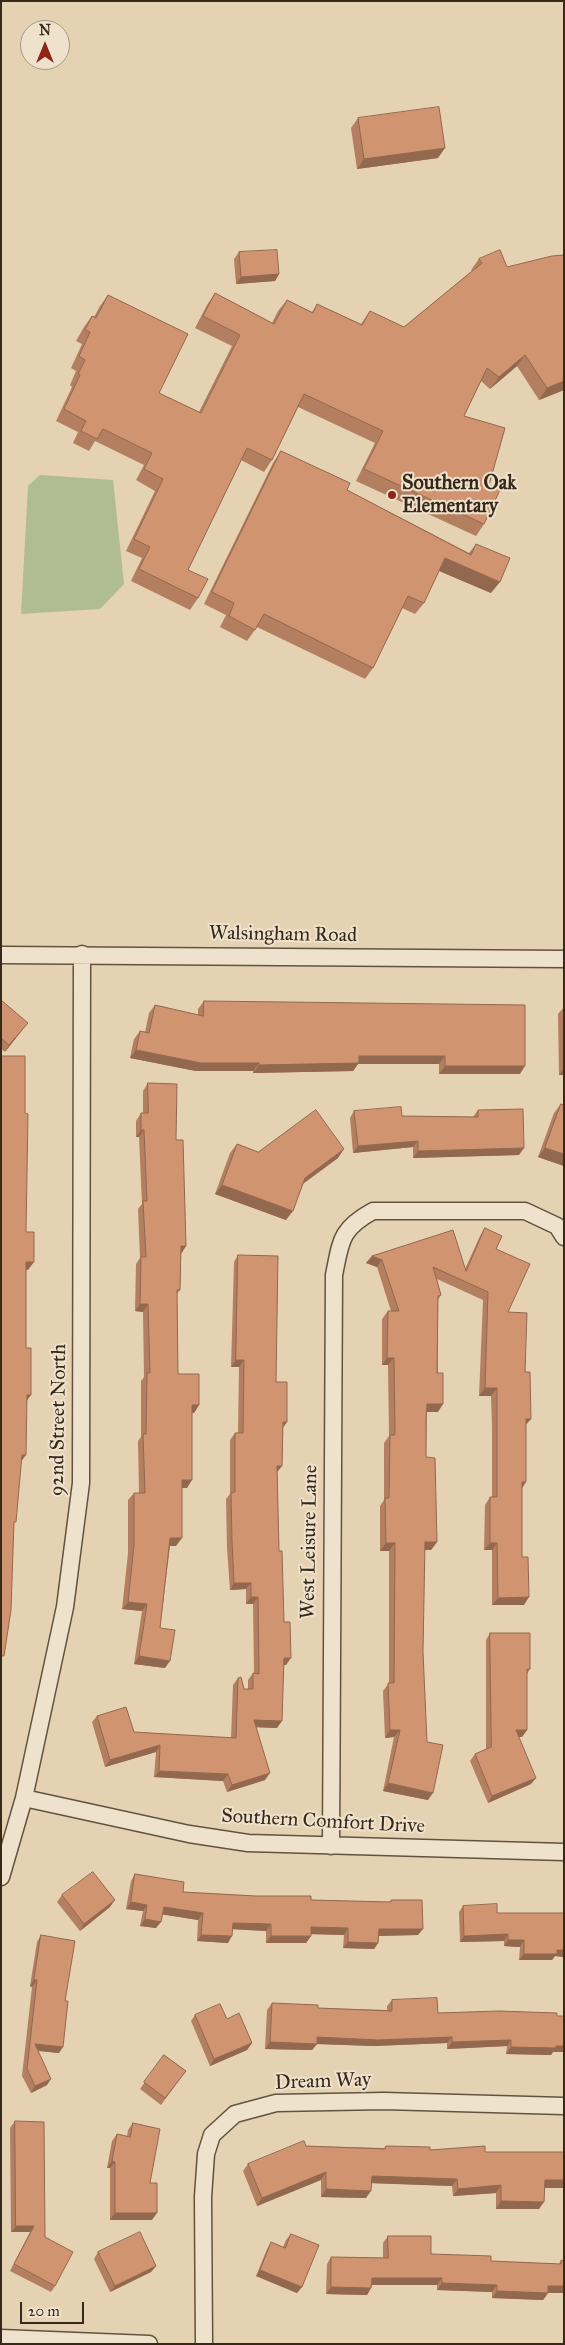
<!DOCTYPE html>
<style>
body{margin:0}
#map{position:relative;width:565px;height:2345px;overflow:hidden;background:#e5d2b2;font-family:"IM FELL Great Primer",serif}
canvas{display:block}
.frame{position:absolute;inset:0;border:2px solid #362919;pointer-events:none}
.north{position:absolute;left:20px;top:20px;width:50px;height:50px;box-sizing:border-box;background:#eee2cd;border:1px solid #a49885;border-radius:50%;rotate:0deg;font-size:14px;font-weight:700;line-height:20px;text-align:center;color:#362919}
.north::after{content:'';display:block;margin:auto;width:18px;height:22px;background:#8f2418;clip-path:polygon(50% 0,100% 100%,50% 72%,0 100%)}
.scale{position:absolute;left:20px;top:2302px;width:64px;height:22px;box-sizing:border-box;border:2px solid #362919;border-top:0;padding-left:6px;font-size:15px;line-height:18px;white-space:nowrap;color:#362919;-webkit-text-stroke:4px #eee2cd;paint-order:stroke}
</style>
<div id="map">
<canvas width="565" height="2345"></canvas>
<div class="frame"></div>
<div class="north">N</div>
<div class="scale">20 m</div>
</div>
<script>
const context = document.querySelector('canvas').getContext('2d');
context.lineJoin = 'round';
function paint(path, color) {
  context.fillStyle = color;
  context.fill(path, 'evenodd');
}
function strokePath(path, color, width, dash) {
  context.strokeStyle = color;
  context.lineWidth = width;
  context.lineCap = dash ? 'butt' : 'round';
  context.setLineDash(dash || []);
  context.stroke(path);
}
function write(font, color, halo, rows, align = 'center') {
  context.font = font + ' "IM FELL Great Primer",serif';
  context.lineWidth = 4;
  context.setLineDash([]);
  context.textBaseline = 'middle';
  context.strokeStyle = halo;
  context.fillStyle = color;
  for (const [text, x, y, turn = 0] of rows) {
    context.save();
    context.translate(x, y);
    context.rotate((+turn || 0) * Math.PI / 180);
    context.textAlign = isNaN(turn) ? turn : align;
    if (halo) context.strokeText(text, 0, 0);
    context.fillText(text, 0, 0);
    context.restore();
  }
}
paint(new Path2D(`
 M 40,475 L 113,480 L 124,584 L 100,609 L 21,614 L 28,486 Z`), '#afbd90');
const street = new Path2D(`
 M 1,955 L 564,959
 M 24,1798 L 189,1834 L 248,1843 L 564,1852
 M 331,1846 L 334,1275 C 341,1241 340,1229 373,1211 L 525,1211 L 557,1226 L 564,1237
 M 1,1877 L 24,1798 L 65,1607 L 81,1483 L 82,954
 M 1,2338 L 149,2344
 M 204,2344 L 203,2197 L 206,2154 L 212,2135 L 235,2114 L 276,2103 L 384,2101 L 564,2106`);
strokePath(street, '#62533f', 19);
strokePath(street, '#eee2cd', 16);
paint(new Path2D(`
 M 358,118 L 438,158 L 357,169 L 351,128 Z
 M 239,252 L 279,274 L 275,281 L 236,284 L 234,259 Z
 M 564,255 L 564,390 L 539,400 L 517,366 L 490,389 L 481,381 L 464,416 L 489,485 L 484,524 L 476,536 L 356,481 L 375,443 L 298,407 L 272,460 L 264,472 L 241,460 L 188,570 L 198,598 L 190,610 L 131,581 L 142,558 L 126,551 L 155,491 L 136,480 L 144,465 L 95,441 L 89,451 L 73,443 L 78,432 L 56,421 L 72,387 L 70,385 L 76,371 L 71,368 L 82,344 L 76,341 L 84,327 L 92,316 L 94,317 L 100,306 L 108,295 L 159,393 L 199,412 L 232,346 L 195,328 L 207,305 L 215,293 L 272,323 L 278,311 L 287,300 L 312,312 L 317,304 L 361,324 L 370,311 L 404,327 L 472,271 L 471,270 L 479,259 L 507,267 Z
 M 281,451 L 347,490 L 469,553 L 476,544 L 491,593 L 439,571 L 424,603 L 415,614 L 402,608 L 373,668 L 365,679 L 257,627 L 247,641 L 220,627 L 226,615 L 204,604 L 273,463 Z
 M 1,1000 L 23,1029 L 5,1052 L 1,1049 Z
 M 204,1001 L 520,1074 L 439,1074 L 439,1064 L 358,1064 L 353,1071 L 253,1073 L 253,1071 L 196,1071 L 130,1058 L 134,1039 L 140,1031 L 145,1032 L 149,1013 L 155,1005 L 198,1015 L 198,1009 Z
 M 564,1007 L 564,1075 L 559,1075 L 558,1014 Z
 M 148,1083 L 176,1140 L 186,1246 L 181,1253 L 180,1290 L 177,1294 L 178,1374 L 199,1405 L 194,1413 L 192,1412 L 187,1488 L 182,1488 L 176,1546 L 170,1546 L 160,1628 L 165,1668 L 134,1664 L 142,1611 L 122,1609 L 128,1553 L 128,1500 L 134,1493 L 139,1493 L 138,1441 L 141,1437 L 141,1381 L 144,1377 L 143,1312 L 135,1311 L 136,1264 L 140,1258 L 138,1209 L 142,1204 L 139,1137 L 136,1137 L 136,1121 L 141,1113 L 143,1113 L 143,1091 Z
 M 561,1104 L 564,1166 L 538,1157 L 554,1113 Z
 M 478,1110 L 519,1155 L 413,1158 L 413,1147 L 353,1153 L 350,1118 L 354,1111 L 402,1116 L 473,1117 Z
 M 237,1144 L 258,1152 L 338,1158 L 303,1184 L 286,1220 L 215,1194 L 230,1153 Z
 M 485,1228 L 496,1249 L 508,1312 L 525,1372 L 526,1425 L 522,1488 L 522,1557 L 524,1605 L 492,1605 L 492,1550 L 484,1550 L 485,1505 L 490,1497 L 492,1497 L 492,1427 L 491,1396 L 479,1396 L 483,1300 L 437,1279 L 441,1295 L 438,1300 L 438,1412 L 427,1412 L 426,1457 L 437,1542 L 431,1550 L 424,1550 L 423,1652 L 428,1800 L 383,1791 L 394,1737 L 385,1738 L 383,1691 L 389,1683 L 389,1551 L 380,1551 L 380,1506 L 384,1500 L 384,1443 L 389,1436 L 388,1365 L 382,1365 L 382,1319 L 388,1311 L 391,1311 L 377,1267 L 366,1263 L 372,1256 L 465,1269 L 480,1236 Z
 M 238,1255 L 276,1382 L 283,1429 L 282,1466 L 277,1472 L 279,1551 L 286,1665 L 284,1665 L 277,1728 L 256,1727 L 265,1780 L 227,1792 L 223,1781 L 154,1777 L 156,1752 L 105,1767 L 92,1722 L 97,1716 L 134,1732 L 231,1738 L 233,1685 L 238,1678 L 244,1689 L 248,1689 L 248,1680 L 253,1673 L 254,1673 L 253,1604 L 246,1604 L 246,1589 L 230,1590 L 227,1548 L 226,1499 L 230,1494 L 230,1440 L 235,1433 L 238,1433 L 239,1367 L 231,1367 L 234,1262 Z
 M 490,1633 L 530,1669 L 527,1674 L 527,1730 L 522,1737 L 518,1737 L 531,1784 L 488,1803 L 470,1761 L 475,1754 L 486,1749 L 486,1640 Z
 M 135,1874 L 183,1892 L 311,1900 L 390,1902 L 391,1900 L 418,1935 L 379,1936 L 378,1943 L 374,1949 L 343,1948 L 344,1935 L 311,1934 L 311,1936 L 306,1943 L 266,1943 L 266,1931 L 233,1929 L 228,1943 L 197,1941 L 198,1920 L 162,1914 L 156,1928 L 140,1926 L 143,1911 L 126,1909 L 131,1881 Z
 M 62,1895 L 110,1907 L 80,1931 L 57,1902 Z
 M 463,1906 L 497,1913 L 564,1913 L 564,1957 L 555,1956 L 552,1960 L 519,1960 L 520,1947 L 504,1946 L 504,1941 L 460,1942 L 459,1912 Z
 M 41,1935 L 65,2001 L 59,2053 L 38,2051 L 47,2085 L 31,2093 L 22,2076 L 32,1987 L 30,1986 L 37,1942 Z
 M 392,2000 L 438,2013 L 557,2016 L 564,2052 L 553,2052 L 551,2055 L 506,2054 L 507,2046 L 447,2049 L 447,2043 L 374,2046 L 317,2044 L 312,2050 L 265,2049 L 267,2010 L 272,2003 L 318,2008 L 387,2010 L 387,2006 Z
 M 195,2015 L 252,2043 L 247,2050 L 210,2066 L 191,2021 Z
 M 164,2055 L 186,2071 L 161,2105 L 140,2089 Z
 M 15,2121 L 55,2286 L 51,2292 L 10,2271 L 30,2232 L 11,2232 L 10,2128 Z
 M 133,2123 L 150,2183 L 152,2220 L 110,2220 L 110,2168 L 107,2168 L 112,2141 L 117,2134 L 127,2136 L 128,2130 Z
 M 306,2146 L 384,2148 L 386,2146 L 430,2150 L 485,2152 L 564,2188 L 545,2188 L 539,2209 L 496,2209 L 496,2193 L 453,2196 L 452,2186 L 372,2183 L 366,2198 L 321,2197 L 321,2180 L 257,2206 L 243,2171 L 248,2164 Z
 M 291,2234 L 297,2293 L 256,2276 L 267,2249 L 271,2242 L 283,2247 L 286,2240 Z
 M 388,2236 L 431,2254 L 491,2261 L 559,2264 L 561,2260 L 564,2261 L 564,2293 L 548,2293 L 543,2300 L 492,2298 L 492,2292 L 437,2290 L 437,2285 L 372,2285 L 371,2288 L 367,2295 L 326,2294 L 327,2264 L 331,2257 L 383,2258 L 383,2243 Z
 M 98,2252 L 156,2266 L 151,2272 L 110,2292 L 94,2259 Z`), '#b47f60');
paint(new Path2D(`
 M 445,148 L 438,158 L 357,169 L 364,159 Z
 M 279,274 L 275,281 L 236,284 L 241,277 Z
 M 525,355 L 517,366 L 490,389 L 499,377 Z
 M 564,381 L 564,390 L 539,400 L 547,388 Z
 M 445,558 L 500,582 L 491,593 L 437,570 Z
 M 28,1023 L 23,1029 L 5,1052 L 9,1045 Z
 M 136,1050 L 259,1063 L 253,1071 L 196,1071 L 130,1058 Z
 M 359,1056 L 445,1056 L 439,1064 L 358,1064 L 353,1071 L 253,1073 L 259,1065 Z
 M 445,1066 L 525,1066 L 520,1074 L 439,1074 Z
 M 564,1068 L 564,1075 L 559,1075 Z
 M 141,1130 L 144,1130 L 139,1137 L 136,1137 Z
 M 418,1141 L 413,1147 L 353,1153 L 358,1146 Z
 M 524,1148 L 519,1155 L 413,1158 L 418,1151 Z
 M 545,1148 L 564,1154 L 564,1166 L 538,1157 Z
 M 344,1149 L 338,1158 L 298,1187 L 305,1178 Z
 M 222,1185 L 293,1211 L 286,1220 L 215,1194 Z
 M 181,1246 L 186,1246 L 181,1254 Z
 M 372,1256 L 382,1260 L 377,1267 L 366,1263 Z
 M 26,1262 L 34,1262 L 28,1270 L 21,1270 Z
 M 140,1304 L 148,1304 L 143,1312 L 135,1311 Z
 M 387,1358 L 394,1358 L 388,1365 L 382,1365 Z
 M 236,1360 L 244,1360 L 239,1367 L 231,1367 Z
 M 485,1388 L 497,1388 L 491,1396 L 479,1396 Z
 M 27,1395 L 31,1395 L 25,1403 Z
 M 427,1404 L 443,1404 L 438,1412 L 421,1412 Z
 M 192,1405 L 199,1405 L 194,1413 L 187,1412 Z
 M 526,1419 L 531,1419 L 525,1426 Z
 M 283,1422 L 287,1422 L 282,1429 Z
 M 22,1455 L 26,1455 L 20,1463 Z
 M 277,1466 L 282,1466 L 277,1472 Z
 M 182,1480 L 192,1480 L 187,1488 L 176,1488 Z
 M 522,1482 L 526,1482 L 521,1490 Z
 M 170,1538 L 182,1538 L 176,1546 L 165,1546 Z
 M 425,1542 L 437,1542 L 431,1550 L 419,1550 Z
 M 386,1543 L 395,1543 L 389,1551 L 380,1551 Z
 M 490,1543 L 497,1543 L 492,1550 L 484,1550 Z
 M 234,1583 L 251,1583 L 246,1589 L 230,1590 Z
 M 251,1597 L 258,1597 L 253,1604 L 246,1604 Z
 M 529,1597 L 524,1605 L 492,1605 L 498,1598 Z
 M 128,1602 L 147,1604 L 142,1611 L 122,1609 Z
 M 139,1656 L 170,1661 L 165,1668 L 134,1664 Z
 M 284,1658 L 291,1658 L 286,1665 L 279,1664 Z
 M 254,1720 L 282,1721 L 277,1728 L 249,1727 Z
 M 390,1730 L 400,1730 L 394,1737 L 385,1738 Z
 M 516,1730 L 527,1730 L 522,1737 L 511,1737 Z
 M 160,1745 L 156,1752 L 105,1767 L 110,1760 Z
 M 159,1771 L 228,1774 L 223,1781 L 154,1777 Z
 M 270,1773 L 265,1780 L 227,1792 L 232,1785 Z
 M 536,1778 L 531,1784 L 488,1803 L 492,1796 Z
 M 388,1783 L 433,1793 L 428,1800 L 383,1791 Z
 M 115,1900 L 110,1907 L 80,1931 L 84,1924 Z
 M 131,1902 L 147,1905 L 143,1911 L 126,1909 Z
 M 164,1907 L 203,1913 L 198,1920 L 159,1914 Z
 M 145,1919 L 161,1922 L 156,1928 L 140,1926 Z
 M 233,1923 L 271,1924 L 266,1931 L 229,1929 Z
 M 311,1927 L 348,1928 L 344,1935 L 306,1934 Z
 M 379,1929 L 423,1929 L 418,1935 L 374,1936 Z
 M 508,1934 L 504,1941 L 460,1942 L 464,1936 Z
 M 201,1935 L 232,1936 L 228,1943 L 197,1941 Z
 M 271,1936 L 311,1936 L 306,1943 L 266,1943 Z
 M 508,1940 L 524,1940 L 520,1947 L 504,1946 Z
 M 348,1942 L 378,1943 L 374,1949 L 343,1948 Z
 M 557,1950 L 564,1950 L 564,1957 L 555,1956 L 552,1960 L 519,1960 L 524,1954 Z
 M 34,1980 L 37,1980 L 32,1987 L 30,1986 Z
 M 317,2037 L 452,2037 L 447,2043 L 374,2046 L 317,2044 L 312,2050 L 265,2049 L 270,2042 Z
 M 511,2040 L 507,2046 L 447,2049 L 452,2042 Z
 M 252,2043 L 247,2050 L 210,2066 L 214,2059 Z
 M 35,2044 L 63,2047 L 59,2053 L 31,2050 Z
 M 556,2046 L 564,2046 L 564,2052 L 553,2052 L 551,2055 L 506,2054 L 511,2047 Z
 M 51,2079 L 47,2085 L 31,2093 L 35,2086 Z
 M 112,2161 L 115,2162 L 110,2168 L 107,2168 Z
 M 326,2172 L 321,2180 L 257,2206 L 262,2198 Z
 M 372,2176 L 457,2179 L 452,2186 L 367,2183 Z
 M 545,2180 L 564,2180 L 564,2188 L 540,2188 Z
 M 501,2185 L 496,2193 L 453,2196 L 458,2189 Z
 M 326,2189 L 371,2191 L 366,2198 L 321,2197 Z
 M 501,2201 L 544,2202 L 539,2209 L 496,2209 Z
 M 115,2213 L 157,2213 L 152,2220 L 110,2220 Z
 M 16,2226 L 34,2226 L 30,2232 L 11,2232 Z
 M 156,2266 L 151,2272 L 110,2292 L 115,2286 Z
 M 260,2270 L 302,2287 L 297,2293 L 256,2276 Z
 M 372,2278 L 442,2278 L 437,2285 L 367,2285 Z
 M 442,2283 L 497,2285 L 492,2292 L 437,2290 Z
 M 548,2286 L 564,2286 L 564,2293 L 548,2293 L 543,2300 L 492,2298 L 497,2291 Z
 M 331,2287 L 371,2288 L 367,2295 L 326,2294 Z`), '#92684e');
const building = new Path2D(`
 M 439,107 L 445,148 L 364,159 L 358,118 Z
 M 277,250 L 279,274 L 241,277 L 239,252 Z
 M 500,250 L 507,267 L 552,256 L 564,255 L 564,381 L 547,388 L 525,355 L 499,377 L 487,368 L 464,416 L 505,428 L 489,485 L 500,490 L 484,524 L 364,469 L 383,431 L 304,394 L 272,460 L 247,448 L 188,570 L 208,579 L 198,598 L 139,569 L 150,547 L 134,539 L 163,479 L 144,469 L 152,453 L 103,429 L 97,439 L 81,431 L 86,421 L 64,409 L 80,375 L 78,374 L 85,360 L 79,356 L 90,332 L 85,330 L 92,316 L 96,318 L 108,295 L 188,334 L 159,393 L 201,413 L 240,335 L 203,316 L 215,293 L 274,324 L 287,300 L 313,313 L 317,304 L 362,325 L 370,311 L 404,327 L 482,263 L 479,259 Z
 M 281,451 L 350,483 L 347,490 L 471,555 L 476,544 L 510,558 L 500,582 L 445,558 L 424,603 L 408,596 L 373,668 L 264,614 L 255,630 L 229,616 L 234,603 L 212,592 Z
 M 1,1000 L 28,1023 L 9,1045 L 1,1038 Z
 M 204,1001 L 525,1005 L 525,1066 L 445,1066 L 445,1056 L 359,1056 L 359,1063 L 259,1065 L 259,1063 L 201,1063 L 136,1050 L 140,1031 L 149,1033 L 155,1005 L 203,1016 Z
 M 1,1056 L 25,1056 L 25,1113 L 28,1114 L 26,1232 L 34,1232 L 34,1262 L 26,1262 L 26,1348 L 31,1348 L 31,1395 L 27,1395 L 26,1455 L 22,1455 L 16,1522 L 14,1522 L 11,1610 L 4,1656 L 1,1656 Z
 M 148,1083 L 177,1084 L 176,1140 L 183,1140 L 186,1246 L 181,1246 L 180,1290 L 177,1290 L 178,1374 L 199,1374 L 199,1405 L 192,1405 L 192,1480 L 182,1480 L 182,1538 L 170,1538 L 160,1628 L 175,1630 L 170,1661 L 139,1656 L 147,1604 L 128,1602 L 134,1545 L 134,1493 L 145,1493 L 143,1434 L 146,1434 L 147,1373 L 150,1373 L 148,1304 L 140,1304 L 141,1257 L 146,1257 L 143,1201 L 147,1201 L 144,1130 L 141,1130 L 141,1113 L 148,1113 Z
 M 561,1104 L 564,1105 L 564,1154 L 545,1148 Z
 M 401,1107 L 402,1116 L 478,1117 L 478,1110 L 523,1109 L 524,1148 L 418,1151 L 418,1141 L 358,1146 L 354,1111 Z
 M 316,1110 L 344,1149 L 305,1178 L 293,1211 L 222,1185 L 237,1144 L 258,1152 Z
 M 485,1228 L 502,1236 L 496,1249 L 530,1264 L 508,1312 L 527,1313 L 525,1372 L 530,1372 L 531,1419 L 526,1419 L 526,1482 L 522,1482 L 522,1557 L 528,1557 L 529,1597 L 498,1598 L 497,1543 L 490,1543 L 490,1497 L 497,1497 L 497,1388 L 485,1388 L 488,1292 L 433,1267 L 441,1295 L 438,1296 L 437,1373 L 443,1373 L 443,1404 L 427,1404 L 426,1420 L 426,1457 L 435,1458 L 437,1542 L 425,1542 L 423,1652 L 427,1742 L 443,1745 L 433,1793 L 388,1783 L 400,1730 L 390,1730 L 388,1683 L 394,1683 L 395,1543 L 386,1543 L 385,1498 L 389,1498 L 390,1435 L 395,1435 L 394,1358 L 387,1358 L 388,1311 L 399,1311 L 382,1260 L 372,1256 L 453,1230 L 466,1271 Z
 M 238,1255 L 278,1256 L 276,1382 L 287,1382 L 287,1422 L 283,1422 L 282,1466 L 277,1466 L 279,1551 L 282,1551 L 284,1622 L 290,1622 L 291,1658 L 284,1658 L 282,1721 L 254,1720 L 270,1773 L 232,1785 L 228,1774 L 159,1771 L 160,1745 L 110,1760 L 97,1716 L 126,1707 L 134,1732 L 236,1738 L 238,1678 L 241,1677 L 244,1689 L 253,1689 L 253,1673 L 259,1674 L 258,1597 L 251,1597 L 251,1583 L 234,1583 L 232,1541 L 231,1493 L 235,1492 L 235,1433 L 243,1433 L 244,1360 L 236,1360 Z
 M 490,1633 L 530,1633 L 530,1669 L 527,1669 L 527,1730 L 516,1730 L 536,1778 L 492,1796 L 475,1754 L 491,1747 Z
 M 93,1872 L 115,1900 L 84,1924 L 62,1895 Z
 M 135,1874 L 184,1882 L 183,1892 L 256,1896 L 311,1896 L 311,1900 L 391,1902 L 391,1900 L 422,1900 L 423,1929 L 379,1929 L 378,1943 L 348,1942 L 348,1928 L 311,1927 L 311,1936 L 271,1936 L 271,1924 L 233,1923 L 232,1936 L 201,1935 L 203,1913 L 164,1907 L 161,1922 L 145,1919 L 147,1905 L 131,1902 Z
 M 497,1904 L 497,1913 L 564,1913 L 564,1950 L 557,1950 L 557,1954 L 524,1954 L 524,1940 L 508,1940 L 508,1934 L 464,1936 L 463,1906 Z
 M 41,1935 L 75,1941 L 65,2001 L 68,2001 L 63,2047 L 35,2044 L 51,2079 L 35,2086 L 27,2069 L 37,1980 L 34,1980 Z
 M 437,1998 L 438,2013 L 499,2011 L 557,2013 L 557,2016 L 564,2016 L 564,2046 L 556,2046 L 556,2048 L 511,2047 L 511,2040 L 452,2042 L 452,2037 L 378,2040 L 317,2037 L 317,2044 L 270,2042 L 272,2003 L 318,2005 L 318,2008 L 392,2011 L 392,2000 Z
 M 220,2004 L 227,2019 L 239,2013 L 252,2043 L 214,2059 L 195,2015 Z
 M 164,2055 L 186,2071 L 165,2098 L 144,2082 Z
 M 15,2121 L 44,2122 L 45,2237 L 73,2252 L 55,2286 L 14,2264 L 34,2226 L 16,2226 Z
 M 133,2123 L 160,2129 L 150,2183 L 157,2183 L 157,2213 L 115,2213 L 115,2162 L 112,2161 L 117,2134 L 130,2137 Z
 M 304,2141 L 306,2146 L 385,2149 L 386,2146 L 430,2147 L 430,2150 L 485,2146 L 485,2152 L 564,2152 L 564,2180 L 545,2180 L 544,2202 L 501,2201 L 501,2185 L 458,2189 L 457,2179 L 372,2176 L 371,2191 L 326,2189 L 326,2172 L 262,2198 L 248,2164 Z
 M 140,2232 L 156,2266 L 115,2286 L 98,2252 Z
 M 291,2234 L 319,2245 L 302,2287 L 260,2270 L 271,2242 L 285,2248 Z
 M 388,2236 L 431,2236 L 431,2254 L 491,2256 L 491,2261 L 561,2264 L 561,2260 L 564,2261 L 564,2286 L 548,2286 L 548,2293 L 497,2291 L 497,2285 L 442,2283 L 442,2278 L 372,2278 L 371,2288 L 331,2287 L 331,2257 L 388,2258 Z`);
paint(building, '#d19470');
strokePath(building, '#92684e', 1);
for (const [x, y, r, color] of [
 [392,495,5,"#8f2418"]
]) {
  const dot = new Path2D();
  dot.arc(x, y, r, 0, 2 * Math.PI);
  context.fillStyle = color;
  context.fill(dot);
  strokePath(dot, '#eee2cd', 2);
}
write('bold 20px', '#362919', '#eee2cd', [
 ["Southern Oak",402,484],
 ["Elementary",402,507]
], 'left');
write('20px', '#362919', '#eee2cd', [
 ["Walsingham Road",283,935,1],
 ["92nd Street North",59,1420,-89],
 ["West Leisure Lane",310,1542,-89],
 ["Southern Comfort Drive",323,1822,3],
 ["Dream Way",323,2082,-2]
]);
</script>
